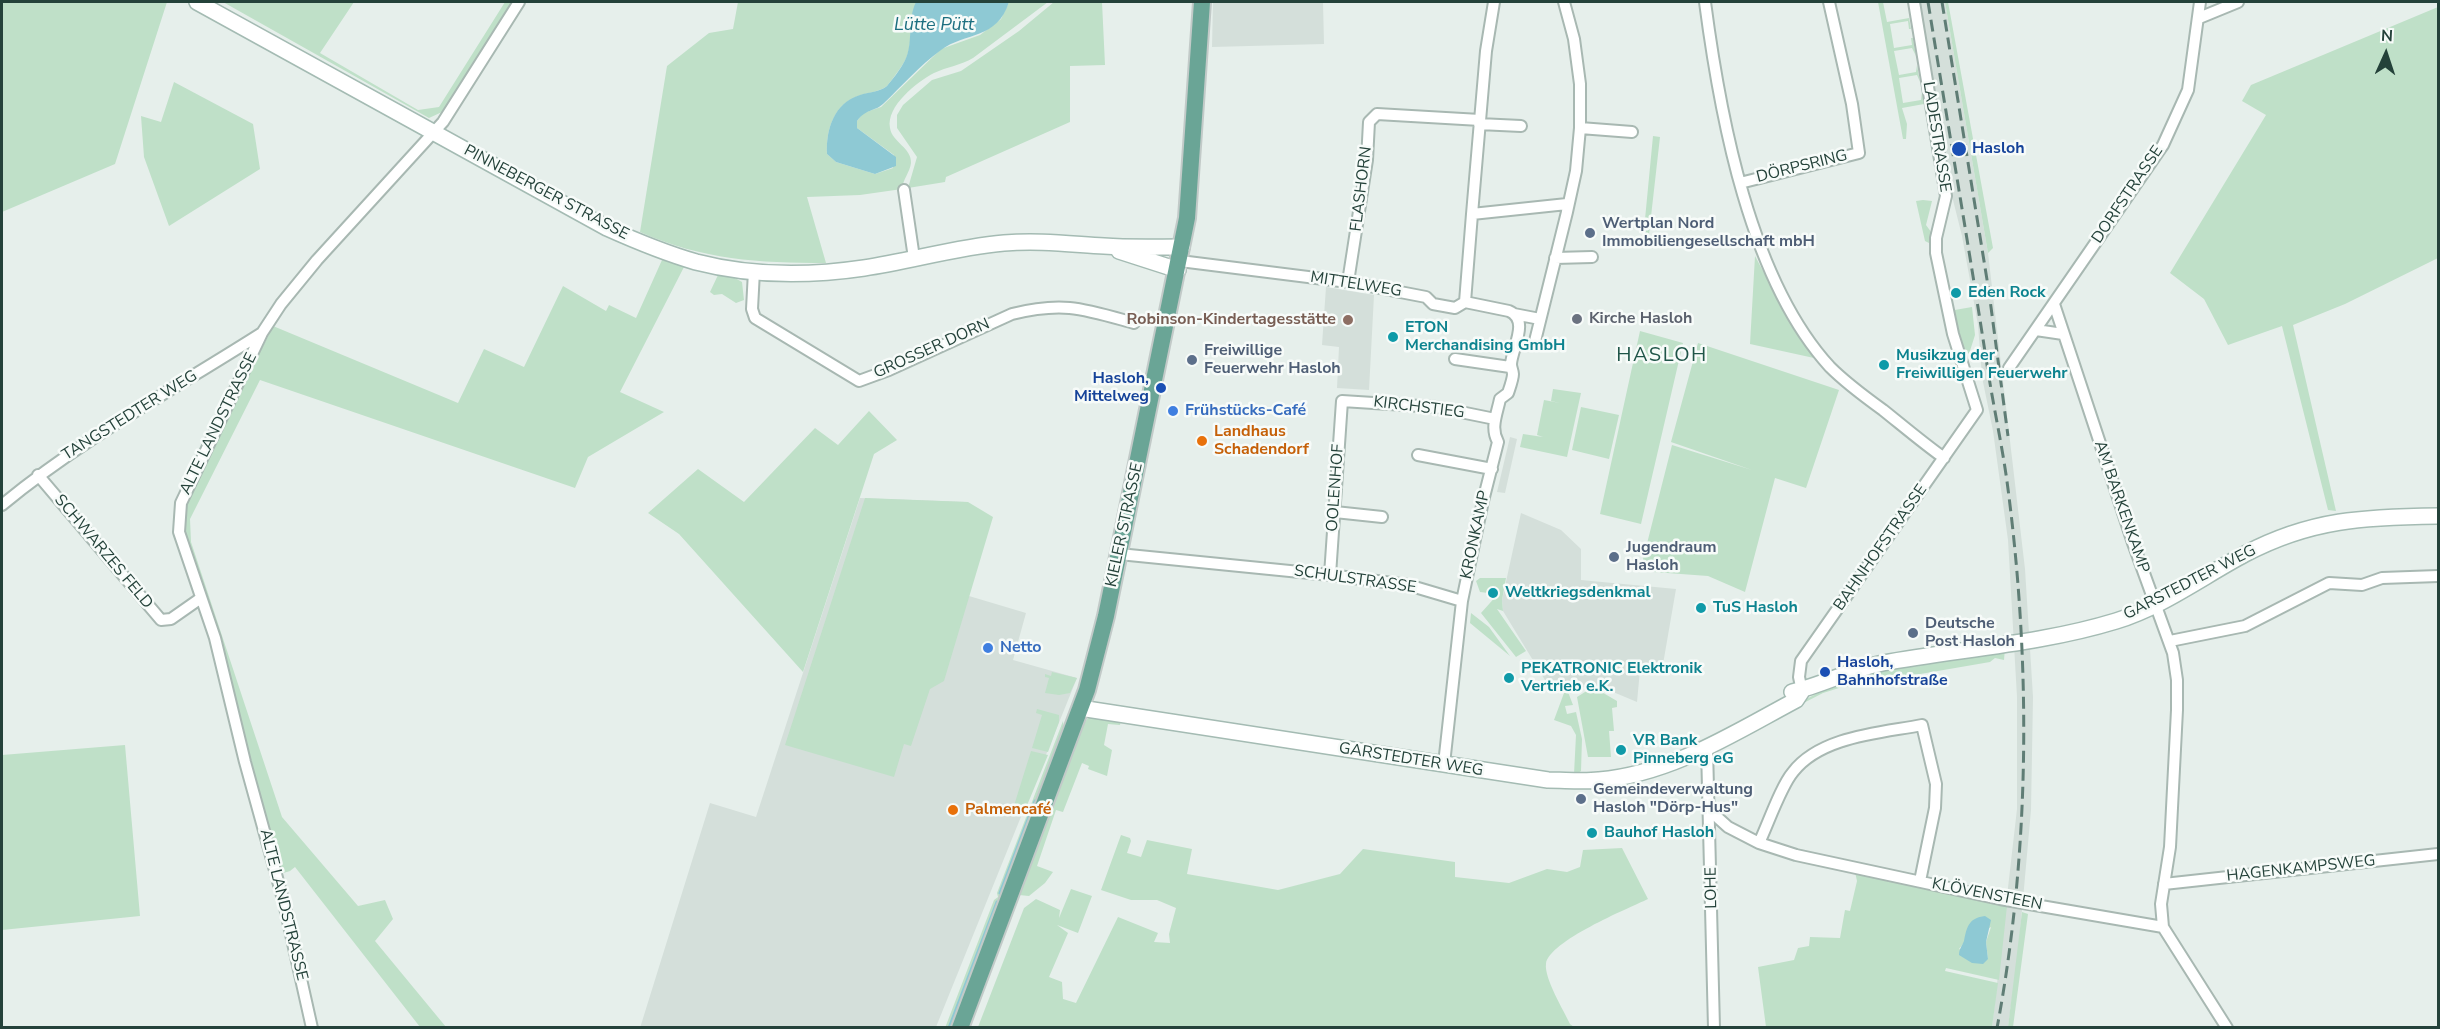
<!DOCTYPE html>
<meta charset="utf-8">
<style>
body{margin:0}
#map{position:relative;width:2440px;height:1029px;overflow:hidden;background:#e6efeb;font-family:"Nunito Sans",sans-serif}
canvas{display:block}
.frame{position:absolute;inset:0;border:3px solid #24423a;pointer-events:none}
.north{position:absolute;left:2356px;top:24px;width:60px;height:60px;-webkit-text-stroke:4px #f7fbf9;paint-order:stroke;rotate:3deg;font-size:16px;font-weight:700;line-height:24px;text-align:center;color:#24423a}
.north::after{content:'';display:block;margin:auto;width:21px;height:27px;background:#24423a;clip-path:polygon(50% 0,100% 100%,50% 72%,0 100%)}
</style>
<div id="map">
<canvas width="2440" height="1029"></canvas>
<div class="frame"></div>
<div class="north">N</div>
</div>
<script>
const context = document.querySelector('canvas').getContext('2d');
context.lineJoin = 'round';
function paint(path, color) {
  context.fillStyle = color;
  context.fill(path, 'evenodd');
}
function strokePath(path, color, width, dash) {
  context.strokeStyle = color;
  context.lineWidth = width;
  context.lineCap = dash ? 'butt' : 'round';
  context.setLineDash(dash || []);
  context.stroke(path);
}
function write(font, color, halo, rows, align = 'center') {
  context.font = font + ' "Nunito Sans",sans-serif';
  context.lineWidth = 5;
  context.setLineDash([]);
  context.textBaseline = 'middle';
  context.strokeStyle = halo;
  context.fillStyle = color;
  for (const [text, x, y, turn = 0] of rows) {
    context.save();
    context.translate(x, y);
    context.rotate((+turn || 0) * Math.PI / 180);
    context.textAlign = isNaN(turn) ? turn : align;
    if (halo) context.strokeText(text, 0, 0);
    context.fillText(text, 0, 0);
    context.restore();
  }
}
paint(new Path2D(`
 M 1213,2 L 1323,2 L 1324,44 L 1212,47 Z
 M 1918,2 L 1945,2 L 1988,253 L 2025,569 L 2033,697 L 2031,810 L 2018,955 L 2008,1027 L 1992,1027 L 2017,809 L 2017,697 L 2008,540 L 1993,431 L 1982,377 L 1978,325 L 1962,236 L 1949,184 Z
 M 1326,287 L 1374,295 L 1369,390 L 1337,388 L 1339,347 L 1322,345 Z
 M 1510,437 L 1517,439 L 1505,493 L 1497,492 Z
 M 860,498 L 968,502 L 969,596 L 1026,613 L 1013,660 L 1077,678 L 936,1027 L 640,1028 L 710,803 L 756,817 Z
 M 1521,513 L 1561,530 L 1581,549 L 1581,580 L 1676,589 L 1662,670 L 1640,670 L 1637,702 L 1606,689 L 1548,685 L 1503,611 L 1502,600 Z`), '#d4dfda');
paint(new Path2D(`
 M 2,2 L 167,2 L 115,164 L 2,212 Z
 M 223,2 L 354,2 L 320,53 L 418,110 L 439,107 L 505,2 L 515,2 L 450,104 L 442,112 L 429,118 Z
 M 738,2 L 917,2 C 906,21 916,45 903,64 C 899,70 892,80 887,86 C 881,91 868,93 861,95 C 834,103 826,129 827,154 L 836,162 L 875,174 L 893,168 L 894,155 L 857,128 L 857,121 L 863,113 L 881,107 L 941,49 L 980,35 L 1001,19 L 1009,2 L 1048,2 L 973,58 C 961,65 947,67 934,73 C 917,82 886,106 890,128 C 892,142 912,148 911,163 C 910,172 903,179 902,189 L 860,195 L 807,197 L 826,263 C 758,263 703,260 640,232 L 667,66 L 709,33 L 733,29 Z
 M 1054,2 L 1102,2 L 1105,65 L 1070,66 L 1070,122 L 946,177 L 945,182 L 908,188 L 917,157 L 897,128 L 897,115 L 903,105 L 932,80 L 961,71 L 1019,31 Z
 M 1878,2 L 1883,2 L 1887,22 L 1909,18 L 1911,29 L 1909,29 L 1908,21 L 1890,24 L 1894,48 L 1912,45 L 1911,38 L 1913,38 L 1916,56 L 1912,48 L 1894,51 L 1899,75 L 1916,72 L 1917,65 L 1920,82 L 1917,75 L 1899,78 L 1903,103 L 1921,100 L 1922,92 L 1924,104 L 1902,108 L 1907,124 L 1906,139 L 1903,139 Z
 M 1945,2 L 1948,2 L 1993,248 L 1988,253 Z
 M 2438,7 L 2438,258 L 2345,304 L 2293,325 L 2336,511 L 2328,510 L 2282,326 L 2228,345 L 2204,299 L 2170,273 L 2266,115 L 2242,101 L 2251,85 Z
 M 174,82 L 253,124 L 260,169 L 169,226 L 144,157 L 141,116 L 161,122 Z
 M 1653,136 L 1660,137 L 1648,243 L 1642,248 L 1640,247 L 1643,240 Z
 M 1923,200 L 1932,201 L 1926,225 L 1934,236 L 1931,244 L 1925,241 L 1916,201 Z
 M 1755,256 L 1785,312 L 1814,358 L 1750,344 Z
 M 662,260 L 684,267 L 620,392 L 664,412 L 588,457 L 575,488 L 260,380 L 190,519 L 191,542 L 282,817 L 358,906 L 385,900 L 393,919 L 375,941 L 446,1027 L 420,1027 L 295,867 L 290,871 L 280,874 L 237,705 L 211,612 L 183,532 L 185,503 L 273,326 L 458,403 L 484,349 L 524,367 L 563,286 L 606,311 L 609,305 L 636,318 Z
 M 718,275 L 735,278 L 742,282 L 744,300 L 736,303 L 722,294 L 714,295 L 710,292 Z
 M 1972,307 L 1975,335 L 1969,354 L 1962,346 L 1949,311 Z
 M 1640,331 L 1683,343 L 1641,524 L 1600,514 Z
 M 1698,343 L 1839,390 L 1806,488 L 1775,478 L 1745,592 L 1708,576 L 1640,571 L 1672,445 L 1752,470 L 1671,442 Z
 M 1553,389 L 1581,393 L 1567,457 L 1520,447 L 1523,434 L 1543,437 L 1537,435 L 1544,400 L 1560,403 L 1551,401 Z
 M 1581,407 L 1619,415 L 1609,459 L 1572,450 Z
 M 869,411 L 897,440 L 874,454 L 803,672 L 679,534 L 648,513 L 698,469 L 744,502 L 815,428 L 838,445 Z
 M 865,498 L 968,502 L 993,517 L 944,681 L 930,689 L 911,746 L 904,744 L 894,777 L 785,745 Z
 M 1480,578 L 1506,578 L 1502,600 L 1503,611 L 1497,609 L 1526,651 L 1516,657 L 1481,613 L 1498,594 L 1492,588 L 1488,593 L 1480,592 L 1476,581 Z
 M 1471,613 L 1489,627 L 1510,656 L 1470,623 Z
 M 2005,648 L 2004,660 L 1995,658 L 1990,662 L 1839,688 L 1823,693 L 1790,710 L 1789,708 L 1843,680 L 1903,664 L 1905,667 L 1919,666 L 1922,662 Z
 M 1052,672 L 1077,678 L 1070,693 L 1059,695 L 1045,693 L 1049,678 L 1045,677 L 1045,674 L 1051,676 Z
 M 1593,687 L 1617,701 L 1617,707 L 1612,708 L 1614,731 L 1609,731 L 1611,757 L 1588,757 L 1577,697 Z
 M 1568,692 L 1573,705 L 1565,706 L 1567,714 L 1576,712 L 1582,739 L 1581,771 L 1577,774 L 1574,774 L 1576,735 L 1571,726 L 1554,720 L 1564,693 Z
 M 1037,709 L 1059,715 L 1059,722 L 1048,752 L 1032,748 L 1042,715 L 1036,713 Z
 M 1094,716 L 1121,720 L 1120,725 L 1108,724 L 1104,745 L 1112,750 L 1107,776 L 1088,769 L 1089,766 L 1082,763 L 1063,812 L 1056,810 L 1037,866 L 1053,872 L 1045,883 L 1029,896 L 1019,895 L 1051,805 L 1084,724 L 1087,719 Z
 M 1063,721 L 1064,731 L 1004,896 L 1000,897 L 953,1027 L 945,1028 L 994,900 L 998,897 L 997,893 Z
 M 125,745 L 140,916 L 2,930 L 2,755 Z
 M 1031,751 L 1048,755 L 1023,815 L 1012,812 Z
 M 1121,835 L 1130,838 L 1131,841 L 1127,853 L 1141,857 L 1147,840 L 1192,849 L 1187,874 L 1278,890 L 1340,874 L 1363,849 L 1455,862 L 1455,877 L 1509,883 L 1547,869 L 1567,872 L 1580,867 L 1583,850 L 1622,848 L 1648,899 C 1627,909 1549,941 1546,964 C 1544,978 1564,1011 1570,1024 L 1574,1027 L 978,1027 L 1024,908 L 1036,899 L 1060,910 L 1059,918 L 1071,889 L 1092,896 L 1078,933 L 1057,925 L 1068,933 L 1049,977 L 1062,982 L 1063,999 L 1076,1003 L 1118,917 L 1158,933 L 1154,942 L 1170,943 L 1169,934 L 1176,908 L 1157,900 L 1131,900 L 1101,890 Z
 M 1855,872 L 2007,906 L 1999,980 L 1946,968 L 1945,971 L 1998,983 L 1992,1027 L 1766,1027 L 1758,967 L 1794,960 L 1798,948 L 1809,946 L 1810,937 L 1840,938 L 1845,910 L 1850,911 L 1857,881 ZM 1991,927 L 1986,942 L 1988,959 L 1959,949 L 1963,944 Z
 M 2022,912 L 2028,914 L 2013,1027 L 2008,1027 Z`), '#bfe0c8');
paint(new Path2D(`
 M 916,2 L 1009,2 C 997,40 965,32 941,50 C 920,65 902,86 883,104 C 874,112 867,108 857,121 L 857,128 L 896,157 L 896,166 L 875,174 L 836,162 L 827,154 C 826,129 834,103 860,95 C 868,92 880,92 887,86 C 892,80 899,71 903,64 C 915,45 906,22 916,2 Z
 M 1985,916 L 1991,920 L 1986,942 L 1988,959 L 1983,964 L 1972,963 L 1959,955 C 1959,949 1962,946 1964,941 C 1967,926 1969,918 1985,916 Z`), '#8ec9d4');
strokePath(new Path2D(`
 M 1000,893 L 1035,801
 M 949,1028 L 997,902`), '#8ec9d4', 3);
const street = new Path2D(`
 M 1494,2 L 1486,51 L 1472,214 L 1567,204
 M 1705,2 C 1720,116 1750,280 1830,367 C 1846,383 1865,397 1883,410 C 1903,426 1923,443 1944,458
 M 2199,18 L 2238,2
 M 1479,124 L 1521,126
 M 1580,128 L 1632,132
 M 1740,183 L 1859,153 L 1852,104 L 1829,2
 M 904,190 L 914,258
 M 1555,258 L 1592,257
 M 1180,261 L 1348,282 L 1426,297 L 1433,304 L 1455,308 L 1465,302 L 1509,311 C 1530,320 1512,348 1511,364 C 1511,368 1513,371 1513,374 C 1513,379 1510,387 1508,393 L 1500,399 C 1497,414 1490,428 1498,442 L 1483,501 L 1462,601 L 1444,764
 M 754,271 L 752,309 L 755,318 L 859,381 L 889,370 L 1012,314 C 1064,301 1084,309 1134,323
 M 1348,282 L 1367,160 L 1369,122 L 1377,114 L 1480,120
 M 1465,302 L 1472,214
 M 2054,304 L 2133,543 L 2173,653 L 2177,680 L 2177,710 L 2170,847 L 2161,904 L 2163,927
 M 1514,314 L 1540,319
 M 2036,330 L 2063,334
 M 1535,341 L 1567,212 L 1576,171 L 1580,128 L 1580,84 L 1574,39 L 1564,2
 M 1455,359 L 1510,367
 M 2009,368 L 2163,145 L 2188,90 L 2200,2
 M 1418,455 L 1492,469
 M 38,475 L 161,620 L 171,619 L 201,598
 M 2,505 C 82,439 174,389 262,333
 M 1335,512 L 1382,517
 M 1119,554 L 1330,575 L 1408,585 L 1462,601
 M 1330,575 L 1342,401 L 1436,407 L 1495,419
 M 2170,641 L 2245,626 L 2329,583 L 2362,585 L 2382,578 L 2438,576
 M 1802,691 L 1799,677 L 1801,661 L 1977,410 L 1953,334 L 1936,253 L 1936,238 L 1946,196 L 1914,2
 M 1707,748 L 1714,1028
 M 1710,805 L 1718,818 L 1728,827 L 1759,843 L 1796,855 L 2000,899 L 2163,927 L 2227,1028
 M 1759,843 C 1768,824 1781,786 1793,772 C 1821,736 1881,733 1922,725 L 1936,784 L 1935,808 L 1920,881
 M 2164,884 L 2438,854
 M 312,1028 L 284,903 L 245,762 L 215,638 L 179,532 L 181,503 L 262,333 L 281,304 L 317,260 L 443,122 L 519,2`);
const secondary = new Path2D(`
 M 197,2 L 607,228 C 636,241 665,253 696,262 C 750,276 810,276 864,268 C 911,261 957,247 1004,243 C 1038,240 1070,244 1104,246 C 1130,248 1156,247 1182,247
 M 1119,251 L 1178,270
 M 1792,692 C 1823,685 1851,669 1883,663 C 1960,649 2041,644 2116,621 C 2162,607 2202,577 2245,554 C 2311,519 2365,517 2438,516
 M 1080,708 L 1548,780 C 1565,780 1583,782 1599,780 C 1671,774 1734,733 1796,700 L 1802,691`);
const primary = new Path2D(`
 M 960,1028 L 1087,690 L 1106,616 L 1187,218 L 1202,2`);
strokePath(street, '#a8b8b2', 14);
strokePath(secondary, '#a4bbb3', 18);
strokePath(primary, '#c2cac8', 20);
strokePath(street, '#fff', 10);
strokePath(secondary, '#fff', 15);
strokePath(primary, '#6aa596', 16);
strokePath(new Path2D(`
 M 1928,2 C 1948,125 1969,248 1988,371 C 1994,410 2003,449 2008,489 C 2031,666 2030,852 1997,1028
 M 1942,2 L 1989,292 L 2008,436`), '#5f7d75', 3, [12, 6]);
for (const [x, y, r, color] of [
 [1959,149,8,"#1a4fb4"],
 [1590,233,6,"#5c6f8a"],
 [1956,293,6,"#0f9aa8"],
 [1577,319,6,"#6b7280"],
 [1348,320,6,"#8d6e63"],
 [1393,337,6,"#0f9aa8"],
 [1192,360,6,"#5c6f8a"],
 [1884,365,6,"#0f9aa8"],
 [1161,388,6,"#1a4fb4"],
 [1173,411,6,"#3f7fe0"],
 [1202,441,6,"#e8710a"],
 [1614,557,6,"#5c6f8a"],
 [1493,593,6,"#0f9aa8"],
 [1701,608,6,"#0f9aa8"],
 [1913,633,6,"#5c6f8a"],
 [988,648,6,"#3f7fe0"],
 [1825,672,6,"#1a4fb4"],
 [1509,678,6,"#0f9aa8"],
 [1621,750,6,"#0f9aa8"],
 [1581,799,6,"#5c6f8a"],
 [953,810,6,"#e8710a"],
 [1592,833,6,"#0f9aa8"]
]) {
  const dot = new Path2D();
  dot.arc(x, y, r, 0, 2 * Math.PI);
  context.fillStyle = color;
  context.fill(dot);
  strokePath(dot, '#f7fbf9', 2);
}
write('16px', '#24423a', '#f7fbf9', [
 ["LADESTRASSE",1936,137,81],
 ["DÖRPSRING",1802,167,-14],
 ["FLASHORN",1362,189,-83],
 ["PINNEBERGER STRASSE",546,193,28],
 ["DORFSTRASSE",2128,195,-56],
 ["MITTELWEG",1356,285,9],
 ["GROSSER DORN",932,349,-24],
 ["KIRCHSTIEG",1419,408,7],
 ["TANGSTEDTER WEG",130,416,-32],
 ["ALTE LANDSTRASSE",219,424,-64],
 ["OOLENHOF",1336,488,-86],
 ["AM BARKENKAMP",2121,507,71],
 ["KIELER STRASSE",1125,525,-78],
 ["KRONKAMP",1476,535,-78],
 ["BAHNHOFSTRASSE",1881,548,-55],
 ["SCHWARZES FELD",103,552,50],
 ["SCHULSTRASSE",1355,580,8],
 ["GARSTEDTER WEG",2190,583,-27],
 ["GARSTEDTER WEG",1411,760,9],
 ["HAGENKAMPSWEG",2301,869,-6],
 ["LOHE",1712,888,-91],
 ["KLÖVENSTEEN",1987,895,11],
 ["ALTE LANDSTRASSE",283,905,76]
]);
write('bold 16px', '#164399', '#f7fbf9', [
 ["Hasloh",1972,149],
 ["Hasloh,",1149,379,"right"],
 ["Mittelweg",1149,397,"right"],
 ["Hasloh,",1837,663],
 ["Bahnhofstraße",1837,681]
], 'left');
write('bold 16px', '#4e5e75', '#f7fbf9', [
 ["Wertplan Nord",1602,224],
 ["Immobiliengesellschaft mbH",1602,242],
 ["Freiwillige",1204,351],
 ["Feuerwehr Hasloh",1204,369],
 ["Jugendraum",1626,548],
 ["Hasloh",1626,566],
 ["Deutsche",1925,624],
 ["Post Hasloh",1925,642],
 ["Gemeindeverwaltung",1593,790],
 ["Hasloh \"Dörp-Hus\"",1593,808]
], 'left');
write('bold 16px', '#0d838f', '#f7fbf9', [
 ["Eden Rock",1968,293],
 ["ETON",1405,328],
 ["Merchandising GmbH",1405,346],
 ["Musikzug der",1896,356],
 ["Freiwilligen Feuerwehr",1896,374],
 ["Weltkriegsdenkmal",1505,593],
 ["TuS Hasloh",1713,608],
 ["PEKATRONIC Elektronik",1521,669],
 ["Vertrieb e.K.",1521,687],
 ["VR Bank",1633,741],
 ["Pinneberg eG",1633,759],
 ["Bauhof Hasloh",1604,833]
], 'left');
write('bold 16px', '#5b616d', '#f7fbf9', [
 ["Kirche Hasloh",1589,319]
], 'left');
write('bold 16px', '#785e54', '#f7fbf9', [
 ["Robinson-Kindertagesstätte",1336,320]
], 'right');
write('bold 16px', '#366cbe', '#f7fbf9', [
 ["Frühstücks-Café",1185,411],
 ["Netto",1000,648]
], 'left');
write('bold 16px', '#c56008', '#f7fbf9', [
 ["Landhaus",1214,432],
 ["Schadendorf",1214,450],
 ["Palmencafé",965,810]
], 'left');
write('italic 18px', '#1c6f80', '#f7fbf9', [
 ["Lütte Pütt",934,26]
]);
context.letterSpacing = '1.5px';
write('20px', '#1f5548', '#f7fbf9', [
 ["HASLOH",1662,356]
]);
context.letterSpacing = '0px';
</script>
